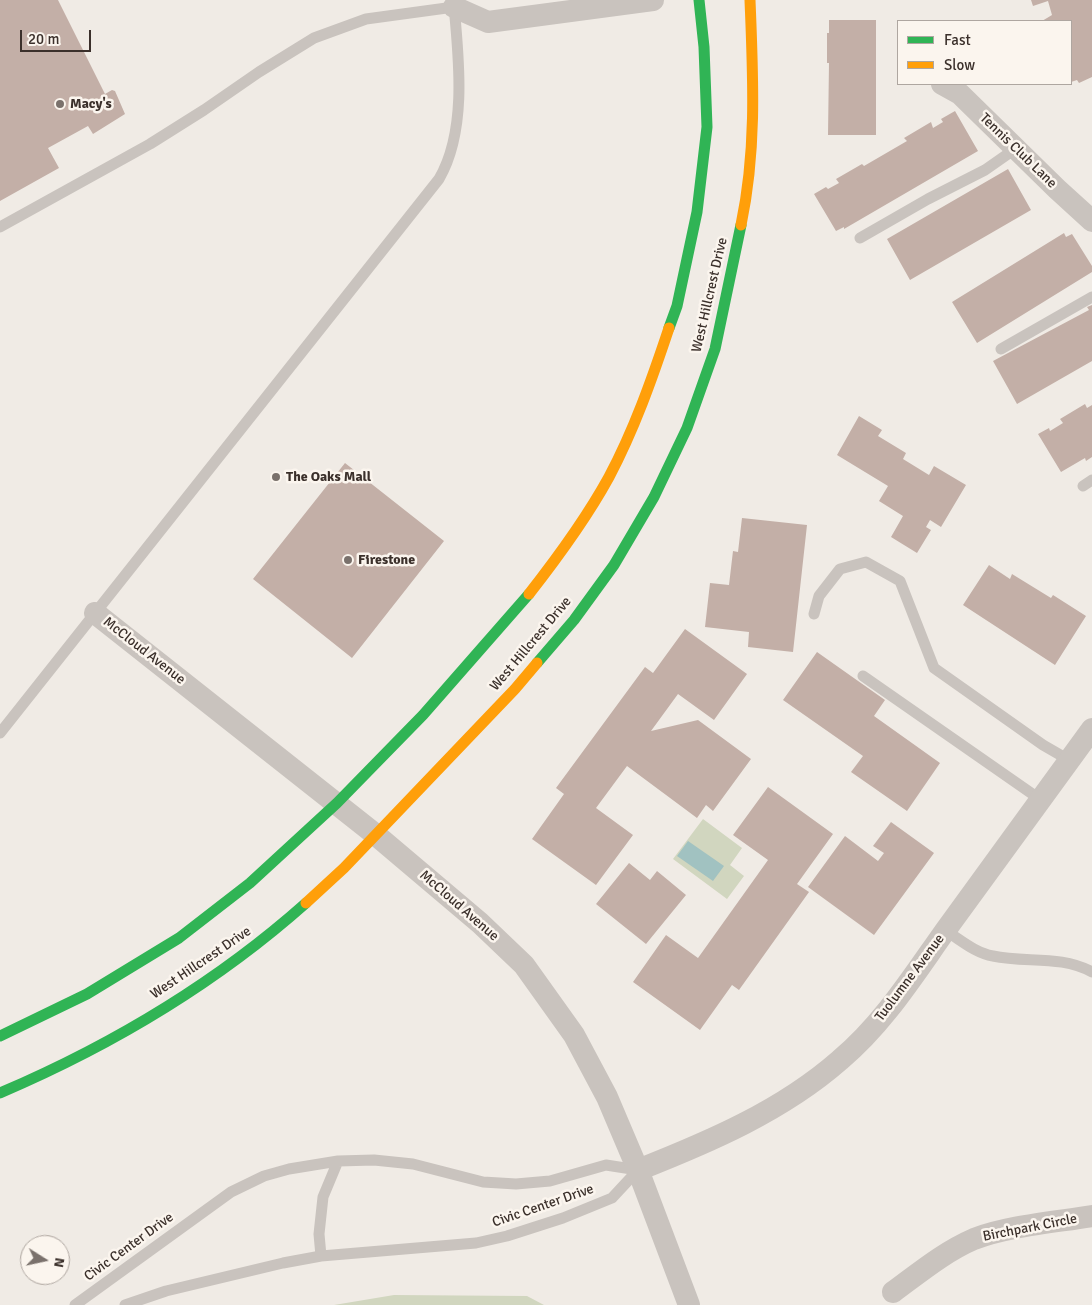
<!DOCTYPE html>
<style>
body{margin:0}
#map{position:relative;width:1092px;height:1305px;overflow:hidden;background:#f0ebe5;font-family:Signika,sans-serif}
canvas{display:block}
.legend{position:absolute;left:897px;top:20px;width:175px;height:65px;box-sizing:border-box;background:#fbf5ee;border:1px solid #aea6a0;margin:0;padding:6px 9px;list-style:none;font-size:15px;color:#3b302b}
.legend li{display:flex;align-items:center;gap:10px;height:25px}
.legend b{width:25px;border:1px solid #aea6a0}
.north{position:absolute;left:20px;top:1235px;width:50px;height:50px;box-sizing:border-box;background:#fbf5ee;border:1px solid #aea6a0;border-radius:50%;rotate:100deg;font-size:14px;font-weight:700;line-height:20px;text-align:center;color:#3b302b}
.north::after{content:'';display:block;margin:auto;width:18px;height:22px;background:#7a716c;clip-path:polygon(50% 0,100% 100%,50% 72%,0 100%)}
.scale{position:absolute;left:20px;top:30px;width:71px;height:22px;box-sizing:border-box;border:2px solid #3b302b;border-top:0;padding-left:6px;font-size:15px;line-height:18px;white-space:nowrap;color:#3b302b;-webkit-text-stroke:4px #fbf5ee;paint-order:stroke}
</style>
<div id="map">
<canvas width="1092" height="1305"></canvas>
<ul class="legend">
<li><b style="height:6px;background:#30b455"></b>Fast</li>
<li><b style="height:6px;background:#ff9f0a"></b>Slow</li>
</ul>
<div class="north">N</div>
<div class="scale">20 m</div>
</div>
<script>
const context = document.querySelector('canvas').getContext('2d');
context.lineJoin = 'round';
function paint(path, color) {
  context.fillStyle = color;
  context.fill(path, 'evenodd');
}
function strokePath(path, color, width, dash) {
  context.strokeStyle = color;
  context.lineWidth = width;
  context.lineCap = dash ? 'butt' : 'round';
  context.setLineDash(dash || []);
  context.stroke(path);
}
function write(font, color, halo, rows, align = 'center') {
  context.font = font + ' Signika,sans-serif';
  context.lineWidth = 5;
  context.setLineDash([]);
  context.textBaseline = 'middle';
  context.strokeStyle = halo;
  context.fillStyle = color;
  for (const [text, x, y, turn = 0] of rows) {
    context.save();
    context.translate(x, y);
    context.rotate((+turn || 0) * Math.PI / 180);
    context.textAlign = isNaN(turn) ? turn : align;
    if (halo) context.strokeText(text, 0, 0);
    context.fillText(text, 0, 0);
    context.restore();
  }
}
paint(new Path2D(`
 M 703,819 L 742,848 L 730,865 L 744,876 L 727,899 L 673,859 Z
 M 394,1295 L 527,1296 L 544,1305 L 334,1305 Z`), '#d1d6bf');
paint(new Path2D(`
 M 688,841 L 724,866 L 713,881 L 677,856 Z`), '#a1c2c1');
paint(new Path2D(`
 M 0,0 L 58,0 L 105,94 L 112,90 L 115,91 L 125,114 L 93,134 L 88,126 L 48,148 L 59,168 L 0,201 Z
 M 1031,0 L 1092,0 L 1092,77 L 1079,83 L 1077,80 L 1071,82 L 1071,21 L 1042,21 L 1052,15 L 1048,1 L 1033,6 Z
 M 829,20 L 876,20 L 876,135 L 828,135 L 829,63 L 827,63 L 827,33 L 829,33 Z
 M 955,111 L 978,151 L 844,229 L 844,227 L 836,231 L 814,194 L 826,187 L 828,189 L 839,183 L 836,179 L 862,164 L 864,166 L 907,141 L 904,138 L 931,122 L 933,128 L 943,122 L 941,119 Z
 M 1008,169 L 1031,210 L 910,280 L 887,239 Z
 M 1064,233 L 1066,237 L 1072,234 L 1092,266 L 1092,272 L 977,343 L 952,302 Z
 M 1092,305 L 1092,361 L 1017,404 L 993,361 L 1089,310 L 1087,307 Z
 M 1085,404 L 1087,408 L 1092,405 L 1092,457 L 1086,461 L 1085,458 L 1061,472 L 1038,434 L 1049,428 L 1050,431 L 1063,423 L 1060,419 Z
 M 859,416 L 882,430 L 878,436 L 906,453 L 903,459 L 929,475 L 934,466 L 966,485 L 941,527 L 930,520 L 926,527 L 931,530 L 917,553 L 891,537 L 903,516 L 879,501 L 888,486 L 837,455 Z
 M 345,463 L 444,541 L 352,658 L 253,579 Z
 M 742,518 L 807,525 L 793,652 L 748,647 L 749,632 L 705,627 L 710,583 L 729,585 L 733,551 L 738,552 Z
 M 989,565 L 1010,579 L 1012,574 L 1051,598 L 1053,595 L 1086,616 L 1055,665 L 963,605 Z
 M 685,629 L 747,674 L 714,720 L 678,694 L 651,731 L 698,720 L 751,759 L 713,811 L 706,805 L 697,818 L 627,766 L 596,808 L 633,835 L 596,885 L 532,839 L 564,794 L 556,788 L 645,667 L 653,673 Z
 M 817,652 L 885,700 L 874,716 L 940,763 L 907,811 L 851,772 L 863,756 L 783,700 Z
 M 768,787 L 833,834 L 797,884 L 809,892 L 739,990 L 732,985 L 700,1030 L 633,982 L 666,935 L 698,958 L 768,860 L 733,835 Z
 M 891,822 L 934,853 L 874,935 L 808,887 L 845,836 L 878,861 L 884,853 L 873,846 Z
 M 629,863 L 650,880 L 657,871 L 686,895 L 646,944 L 596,904 Z`), '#c3afa7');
strokePath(new Path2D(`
 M 0,227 L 150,144 L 204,110 L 259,72 L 314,38 L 366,19 L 454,7
 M 860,238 L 928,199 L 985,170 L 1015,149
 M 1001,349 L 1092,297
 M 1083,486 L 1092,480
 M 814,614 L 819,596 L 840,569 L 866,562 L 900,581 L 934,668 L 1043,745 L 1069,760
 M 863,676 L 1041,800
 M 0,733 L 439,179 C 467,131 459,60 454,6
 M 946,931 C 961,940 975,953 993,956 C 1026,963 1061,955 1092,972
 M 321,1256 L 319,1234 L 323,1197 L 338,1161
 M 75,1305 L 231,1192 L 264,1176 L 289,1169 L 338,1161 L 374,1160 L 413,1164 L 483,1182 L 516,1184 L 550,1181 L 606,1165 L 638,1170
 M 125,1305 L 166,1291 L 283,1263 L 321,1256 L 476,1243 L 507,1236 L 563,1218 L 612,1198 L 638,1170`), '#c9c3be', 11);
strokePath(new Path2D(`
 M 454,7 L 488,22 L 653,0
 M 942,84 L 960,94 L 1057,189 L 1092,221
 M 95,613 L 376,835 L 480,923 L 524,965 L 574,1035 L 607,1097 L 638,1170 L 689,1305
 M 638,1170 C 709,1142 782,1111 840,1060 C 883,1024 913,976 945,931 C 994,864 1043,796 1092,729
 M 893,1292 C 919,1273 944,1252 974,1239 C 1007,1226 1056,1222 1092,1216`), '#c9c3be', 22);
strokePath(new Path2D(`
 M 669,328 L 677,306 L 697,212 L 707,127 L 704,47 L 699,0
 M 537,663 L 574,620 L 614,565 L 654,497 L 687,428 L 715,349 L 741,225
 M 0,1036 L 87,994 L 179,938 L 250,883 L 337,803 L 423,715 L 529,594
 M 0,1093 C 110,1046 216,983 306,903`), '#30b455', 11);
strokePath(new Path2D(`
 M 741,225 C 757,149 753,76 750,0
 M 529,594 C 558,557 586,519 609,477 C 634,430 652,379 669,328
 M 306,903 L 344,868 L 515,689 L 537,663`), '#ff9f0a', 11);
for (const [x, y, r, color] of [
 [60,104,5,"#7a716c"],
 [276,477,5,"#7a716c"],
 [348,560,5,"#7a716c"]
]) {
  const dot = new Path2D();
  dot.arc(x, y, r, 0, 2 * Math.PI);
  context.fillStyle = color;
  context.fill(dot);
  strokePath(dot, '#fbf5ee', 2);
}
write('bold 14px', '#3b302b', '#fbf5ee', [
 ["Macy's",70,104],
 ["The Oaks Mall",286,477],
 ["Firestone",358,560]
], 'left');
write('14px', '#3b302b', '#fbf5ee', [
 ["Tennis Club Lane",1018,151,44],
 ["West Hillcrest Drive",710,295,-77],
 ["West Hillcrest Drive",531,644,-50],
 ["McCloud Avenue",144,651,38],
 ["McCloud Avenue",459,906,41],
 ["West Hillcrest Drive",201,963,-34],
 ["Tuolumne Avenue",910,978,-53],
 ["Civic Center Drive",543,1206,-19],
 ["Birchpark Circle",1030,1228,-11],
 ["Civic Center Drive",129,1247,-36]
]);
</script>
